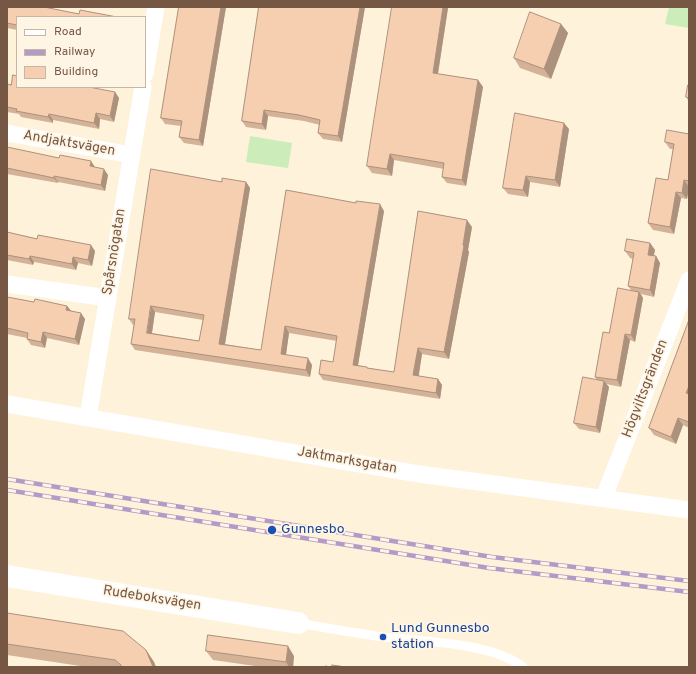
<!DOCTYPE html>
<meta charset="utf-8">
<style>
body{margin:0}
#map{position:relative;width:696px;height:674px;overflow:hidden;background:#fef2db;font-family:Overpass,sans-serif}
canvas{display:block}
.frame{position:absolute;inset:0;border:8px solid #755743;pointer-events:none}
.legend{position:absolute;left:16px;top:16px;width:130px;height:72px;box-sizing:border-box;background:#fff5e4;border:1px solid #c8b6a4;margin:0;padding:5px 7px;list-style:none;font-size:12px;color:#755743}
.legend li{display:flex;align-items:center;gap:8px;height:20px}
.legend b{width:20px;border:1px solid #c8b6a4}
</style>
<div id="map">
<canvas width="696" height="674"></canvas>
<div class="frame"></div>
<ul class="legend">
<li><b style="height:5px;background:#fff"></b>Road</li>
<li><b style="height:5px;background:#b49bc7"></b>Railway</li>
<li><b style="height:11px;background:#f6cfb1"></b>Building</li>
</ul>
</div>
<script>
const context = document.querySelector('canvas').getContext('2d');
context.lineJoin = 'round';
function paint(path, color) {
  context.fillStyle = color;
  context.fill(path, 'evenodd');
}
function strokePath(path, color, width, dash) {
  context.strokeStyle = color;
  context.lineWidth = width;
  context.lineCap = dash ? 'butt' : 'round';
  context.setLineDash(dash || []);
  context.stroke(path);
}
function write(font, color, halo, rows, align = 'center') {
  context.font = font + ' Overpass,sans-serif';
  context.lineWidth = 3.5;
  context.setLineDash([]);
  context.textBaseline = 'middle';
  context.strokeStyle = halo;
  context.fillStyle = color;
  for (const [text, x, y, turn = 0] of rows) {
    context.save();
    context.translate(x, y);
    context.rotate((+turn || 0) * Math.PI / 180);
    context.textAlign = isNaN(turn) ? turn : align;
    if (halo) context.strokeText(text, 0, 0);
    context.fillText(text, 0, 0);
    context.restore();
  }
}
paint(new Path2D(`
 M 669,7 L 689,7 L 689,28 L 665,24 Z
 M 250,136 L 292,143 L 288,168 L 246,162 Z`), '#ccecba');
strokePath(new Path2D(`
 M 298,623 C 326,628 355,633 383,637 C 423,642 491,642 523,667`), '#fff', 9);
strokePath(new Path2D(`
 M 145,74 L 156,7
 M 7,133 L 132,155
 M 7,284 L 108,298
 M 7,404 L 419,474 L 689,510
 M 88,417 L 143,87
 M 604,497 L 689,280`), '#fff', 17);
strokePath(new Path2D(`
 M 7,576 L 298,623`), '#fff', 22);
const rail = new Path2D(`
 M 7,479 L 492,557 L 689,581
 M 7,490 L 489,568 L 689,592`);
strokePath(rail, '#b49bc7', 4.5);
strokePath(rail, '#fff5e4', 3, [9]);
paint(new Path2D(`
 M 7,7 L 79,14 L 17,17 L 17,30 L 7,28 Z
 M 179,7 L 226,7 L 203,146 L 184,143 L 179,137 L 181,126 L 165,124 L 161,118 Z
 M 259,7 L 365,7 L 342,142 L 323,139 L 318,133 L 320,125 L 304,121 L 268,116 L 266,130 L 246,127 L 242,121 Z
 M 448,8 L 438,74 L 478,80 L 483,87 L 466,186 L 447,183 L 442,177 L 444,169 L 394,160 L 392,176 L 372,173 L 367,166 Z
 M 561,24 L 568,33 L 551,79 L 520,68 L 514,58 Z
 M 7,84 L 115,92 L 119,98 L 114,122 L 100,119 L 99,129 L 53,120 L 53,123 L 21,117 L 19,114 L 7,112 Z
 M 689,85 L 689,102 L 686,97 Z
 M 569,129 L 560,187 L 530,182 L 528,197 L 508,194 L 503,188 Z
 M 689,134 L 689,187 L 687,199 L 681,198 L 674,234 L 653,230 L 648,223 L 668,180 L 673,149 L 670,149 L 665,142 Z
 M 7,147 L 95,167 L 108,175 L 105,191 L 58,182 L 58,183 L 7,174 Z
 M 222,182 L 246,182 L 250,188 L 225,344 L 261,350 L 384,211 L 358,365 L 368,368 L 394,372 L 472,227 L 468,250 L 469,252 L 449,359 L 422,354 L 418,376 L 438,379 L 442,385 L 440,399 L 323,380 L 319,374 L 333,362 L 337,341 L 289,333 L 286,355 L 312,365 L 310,377 L 135,350 L 131,344 L 134,325 L 133,325 L 129,319 ZM 155,312 L 203,320 L 199,341 L 152,333 Z
 M 7,232 L 95,251 L 92,266 L 78,263 L 76,270 L 34,262 L 33,265 L 7,260 Z
 M 650,243 L 655,250 L 654,256 L 656,256 L 660,263 L 654,297 L 641,294 L 643,298 L 635,342 L 630,340 L 621,387 L 606,384 L 609,387 L 600,433 L 579,429 L 574,423 L 597,380 L 595,377 L 609,333 L 631,290 L 628,286 L 633,259 L 630,258 L 625,251 Z
 M 7,297 L 34,302 L 67,306 L 71,311 L 85,319 L 79,345 L 47,338 L 45,348 L 31,345 L 27,339 L 27,338 L 7,334 Z
 M 689,320 L 689,428 L 683,425 L 676,444 L 654,435 L 649,428 Z
 M 7,613 L 146,650 L 154,662 L 156,667 L 87,667 L 7,655 Z
 M 206,651 L 294,656 L 293,667 L 262,667 L 213,660 Z`), '#d4b298');
paint(new Path2D(`
 M 221,7 L 226,7 L 203,146 L 199,140 Z
 M 360,7 L 365,7 L 342,142 L 338,136 Z
 M 443,7 L 447,7 L 448,8 L 437,79 L 433,73 Z
 M 561,24 L 568,33 L 551,79 L 544,69 Z
 M 478,80 L 483,87 L 466,186 L 462,180 Z
 M 115,92 L 119,98 L 114,122 L 110,116 Z
 M 264,110 L 268,116 L 266,130 L 262,124 Z
 M 96,113 L 100,119 L 99,129 L 94,123 Z
 M 49,114 L 53,120 L 53,123 L 48,117 Z
 M 564,123 L 569,129 L 560,187 L 555,180 Z
 M 390,154 L 394,160 L 392,176 L 387,169 Z
 M 91,161 L 95,167 L 90,166 Z
 M 104,169 L 108,175 L 105,191 L 101,185 Z
 M 54,176 L 58,182 L 58,183 L 54,178 Z
 M 526,176 L 530,182 L 528,197 L 523,190 Z
 M 684,180 L 689,187 L 687,199 L 682,193 Z
 M 246,182 L 250,188 L 224,350 L 219,344 Z
 M 676,192 L 681,198 L 674,234 L 670,227 Z
 M 380,204 L 384,211 L 357,371 L 353,365 Z
 M 467,220 L 472,227 L 468,250 L 469,252 L 449,359 L 444,352 Z
 M 650,243 L 655,250 L 652,261 L 648,255 Z
 M 91,245 L 95,251 L 92,266 L 88,260 Z
 M 30,256 L 34,262 L 33,265 L 29,259 Z
 M 656,256 L 660,263 L 654,297 L 650,290 Z
 M 73,257 L 78,263 L 76,270 L 72,264 Z
 M 639,292 L 643,298 L 635,342 L 631,335 Z
 M 67,306 L 72,312 L 66,310 Z
 M 151,306 L 155,312 L 151,339 L 147,333 Z
 M 81,313 L 85,319 L 79,345 L 75,339 Z
 M 285,326 L 289,333 L 285,361 L 281,354 Z
 M 43,332 L 47,338 L 45,348 L 41,342 Z
 M 625,334 L 630,340 L 621,387 L 617,380 Z
 M 418,348 L 422,354 L 418,381 L 413,375 Z
 M 308,358 L 312,365 L 310,377 L 306,370 Z
 M 438,379 L 442,385 L 440,399 L 436,393 Z
 M 604,381 L 609,387 L 600,433 L 596,427 Z
 M 689,386 L 689,397 L 686,393 Z
 M 678,418 L 683,425 L 676,444 L 671,437 Z
 M 288,646 L 294,656 L 293,667 L 289,667 L 286,662 Z
 M 146,650 L 154,662 L 156,667 L 153,667 Z`), '#ac917c');
const building = new Path2D(`
 M 7,7 L 44,7 L 79,14 L 80,10 L 117,17 L 17,17 L 17,25 L 7,23 Z
 M 179,7 L 221,7 L 199,140 L 179,137 L 182,121 L 161,118 Z
 M 259,7 L 360,7 L 338,136 L 318,133 L 320,120 L 299,115 L 264,110 L 262,124 L 242,121 Z
 M 392,7 L 443,7 L 433,73 L 478,80 L 462,180 L 442,177 L 444,163 L 390,154 L 387,169 L 367,166 Z
 M 530,12 L 561,24 L 544,69 L 514,58 Z
 M 13,75 L 17,76 L 17,87 L 89,87 L 115,92 L 110,116 L 96,113 L 94,123 L 49,114 L 48,117 L 16,111 L 17,109 L 7,107 L 7,84 L 11,85 Z
 M 688,85 L 689,85 L 689,98 L 686,97 Z
 M 515,113 L 564,123 L 555,180 L 526,176 L 523,190 L 503,188 Z
 M 667,130 L 689,134 L 689,181 L 684,180 L 682,193 L 676,192 L 670,227 L 648,223 L 656,178 L 668,180 L 674,144 L 665,142 Z
 M 7,147 L 59,158 L 60,155 L 91,161 L 90,166 L 104,169 L 101,185 L 54,176 L 54,178 L 7,168 Z
 M 151,169 L 222,182 L 222,178 L 246,182 L 219,344 L 261,350 L 286,190 L 356,203 L 356,201 L 380,204 L 353,365 L 367,367 L 367,368 L 394,372 L 418,211 L 467,220 L 463,245 L 464,246 L 444,352 L 418,348 L 413,375 L 438,379 L 436,393 L 319,374 L 321,360 L 333,362 L 337,336 L 285,326 L 281,354 L 308,358 L 306,370 L 131,344 L 135,319 L 129,319 ZM 151,306 L 204,315 L 199,341 L 147,333 Z
 M 7,232 L 37,239 L 38,235 L 91,245 L 88,260 L 73,257 L 72,264 L 30,256 L 29,259 L 7,255 Z
 M 627,239 L 650,243 L 648,255 L 656,256 L 650,290 L 628,286 L 634,253 L 625,251 Z
 M 618,288 L 639,292 L 631,335 L 625,334 L 617,380 L 595,377 L 603,332 L 609,333 Z
 M 7,297 L 34,302 L 35,299 L 67,306 L 66,310 L 81,313 L 75,339 L 43,332 L 41,342 L 27,339 L 28,333 L 7,328 Z
 M 689,320 L 689,386 L 686,393 L 689,394 L 689,422 L 678,418 L 671,437 L 649,428 Z
 M 583,377 L 604,381 L 596,427 L 574,423 Z
 M 7,613 L 123,631 L 146,650 L 153,667 L 121,667 L 121,665 L 115,660 L 7,644 Z
 M 208,635 L 288,646 L 286,662 L 206,651 Z
 M 332,665 L 346,667 L 325,667 L 325,666 L 332,667 Z`);
paint(building, '#f6cfb1');
strokePath(building, '#ac917c', 1);
for (const [x, y, r, color] of [
 [272,530,5,"#1a4fb4"],
 [383,637,4,"#1a4fb4"]
]) {
  const dot = new Path2D();
  dot.arc(x, y, r, 0, 2 * Math.PI);
  context.fillStyle = color;
  context.fill(dot);
  strokePath(dot, '#fff5e4', 1.5);
}
write('14px', '#755743', '#fff5e4', [
 ["Andjaktsvägen",69,144,10],
 ["Spårsnögatan",115,252,-81],
 ["Högviltsgränden",646,389,-69],
 ["Jaktmarksgatan",347,461,10],
 ["Rudeboksvägen",152,599,9]
]);
write('14px', '#164399', '#fff5e4', [
 ["Gunnesbo",281,530],
 ["Lund Gunnesbo",391,629],
 ["station",391,645]
], 'left');
</script>
